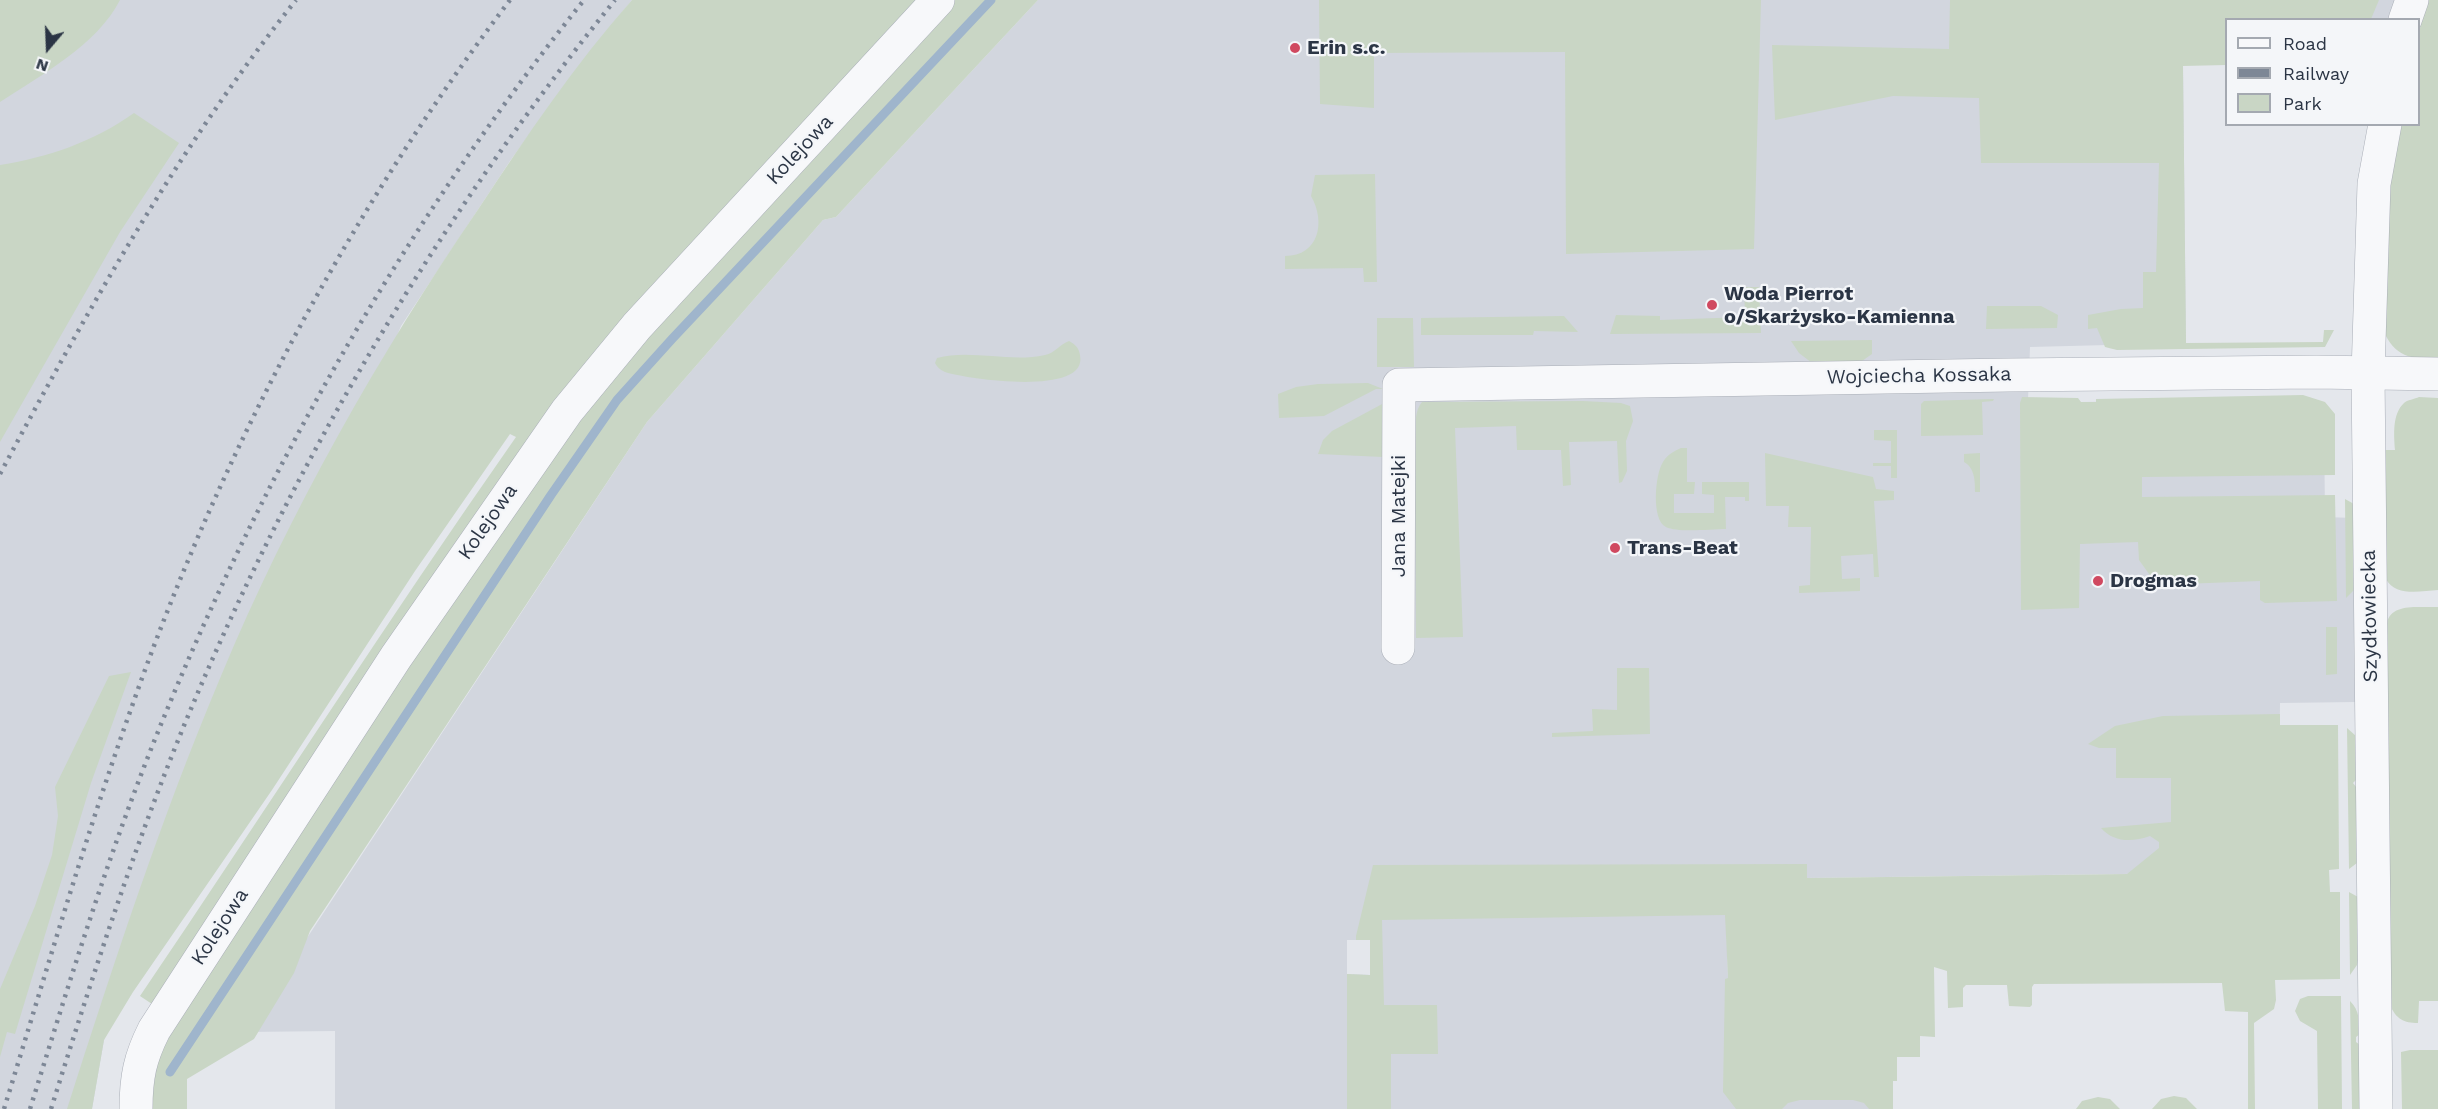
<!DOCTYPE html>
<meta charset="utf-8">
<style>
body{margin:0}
#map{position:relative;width:2438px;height:1109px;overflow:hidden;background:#e4e7ec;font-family:"Work Sans",sans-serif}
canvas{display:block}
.legend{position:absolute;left:2225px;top:18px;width:195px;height:108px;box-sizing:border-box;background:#f4f6f9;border:2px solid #a4a9b1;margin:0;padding:8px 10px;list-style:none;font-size:18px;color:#2b3545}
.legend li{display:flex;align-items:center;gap:12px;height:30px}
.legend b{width:30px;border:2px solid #a4a9b1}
.north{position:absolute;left:18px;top:18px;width:60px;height:60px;-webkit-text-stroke:4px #f4f6f9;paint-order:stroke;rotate:199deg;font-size:16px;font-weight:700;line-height:24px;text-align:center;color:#2b3545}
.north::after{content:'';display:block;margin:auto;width:21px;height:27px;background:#2b3545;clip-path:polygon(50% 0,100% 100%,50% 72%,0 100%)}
</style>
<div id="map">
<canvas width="2438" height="1109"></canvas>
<ul class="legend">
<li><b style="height:8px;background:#f7f8fa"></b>Road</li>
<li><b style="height:8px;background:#7d8796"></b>Railway</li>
<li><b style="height:16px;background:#c9d6c5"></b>Park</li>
</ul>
<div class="north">N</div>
</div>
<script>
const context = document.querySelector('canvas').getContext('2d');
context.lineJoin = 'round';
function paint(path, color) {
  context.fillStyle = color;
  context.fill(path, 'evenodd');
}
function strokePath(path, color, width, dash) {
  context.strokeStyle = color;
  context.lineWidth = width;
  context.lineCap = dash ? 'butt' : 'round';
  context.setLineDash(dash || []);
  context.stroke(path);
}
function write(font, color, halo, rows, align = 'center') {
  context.font = font + ' "Work Sans",sans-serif';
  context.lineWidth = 4.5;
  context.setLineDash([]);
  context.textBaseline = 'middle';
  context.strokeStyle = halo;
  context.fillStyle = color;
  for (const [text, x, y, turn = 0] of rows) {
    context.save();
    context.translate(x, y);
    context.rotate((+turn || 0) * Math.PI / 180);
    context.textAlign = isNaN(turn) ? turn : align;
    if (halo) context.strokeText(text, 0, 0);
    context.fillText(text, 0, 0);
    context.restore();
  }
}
paint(new Path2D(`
 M 0,0 L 632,0 L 565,85 L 510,161 L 401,326 L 104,1040 L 92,1109 L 0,1109 Z
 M 1038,0 L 2409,0 L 2402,19 L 2226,20 L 2183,66 L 2186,343 L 2030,347 L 2028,400 L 2081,402 L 2294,399 L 2324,420 L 2325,517 L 2354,518 L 2356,702 L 2280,703 L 2278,872 L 1806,878 L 1807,865 L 1726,915 L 1728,978 L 1884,1090 L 1884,1109 L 335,1109 L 335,1031 L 245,1032 L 647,422 L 823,220 L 836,217 ZM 1347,940 L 1370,940 L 1370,975 L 1347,974 Z`), '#d2d6de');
paint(new Path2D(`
 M 0,0 L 120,0 C 97,45 41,75 0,102 Z
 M 632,0 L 923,0 L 628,318 L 155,1006 L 140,996 C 266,810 387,621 516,437 L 510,434 L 415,571 L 272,790 L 133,992 L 104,1040 L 92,1109 L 67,1109 C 114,963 161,818 221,676 C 290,511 378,356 479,208 C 526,137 575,64 632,0 Z
 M 955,0 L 1038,0 L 836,217 L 823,220 L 647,422 L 310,931 L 294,973 L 254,1039 L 187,1079 L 187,1109 L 146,1109 L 152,1063 L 309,809 L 607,380 Z
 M 1319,0 L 1761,0 L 1754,249 L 1566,254 L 1565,52 L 1374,53 L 1374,108 L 1320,104 Z
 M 1950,0 L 2379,0 L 2371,19 L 2226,20 L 2226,65 L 2183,66 L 2186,343 L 2323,342 L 2324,330 L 2334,330 L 2325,347 L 2117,350 L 2105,347 L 2097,328 L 2088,329 L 2088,315 L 2121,309 L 2143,308 L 2143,272 L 2156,272 L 2159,163 L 1981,163 L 1979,98 L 1893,96 L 1775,120 L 1772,45 L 1949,49 Z
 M 2426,0 L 2438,0 L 2438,359 C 2410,359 2395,357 2383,330 L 2389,186 L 2399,125 L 2418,124 L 2419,33 Z
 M 134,113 L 179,143 L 120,232 L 0,442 L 0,165 C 49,157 93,142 134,113 Z
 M 1375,174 L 1377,282 L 1364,282 L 1363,268 L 1285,269 L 1285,256 C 1319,256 1326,222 1311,196 L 1315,175 Z
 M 1744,287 L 1759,287 L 1761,333 L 1610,334 L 1616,315 L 1660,316 L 1660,320 L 1745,317 Z
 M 1987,306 L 2041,306 L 2058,315 L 2057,328 L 1986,329 Z
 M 1564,316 L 1578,332 L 1534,331 L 1533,335 L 1421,335 L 1421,318 Z
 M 1377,318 L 1413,318 L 1414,367 L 1377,367 Z
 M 1872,340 L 1872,354 L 1862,361 L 1812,363 L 1799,353 L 1791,341 Z
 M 1069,341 C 1075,344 1079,348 1080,355 C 1089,397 966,379 945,372 C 940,370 937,367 935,363 L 937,358 C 971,349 1010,363 1045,355 C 1055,353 1060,344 1069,341 Z
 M 1368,383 L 1383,389 L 1376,389 L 1324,416 L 1279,418 L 1278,394 L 1296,387 L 1318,384 Z
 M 2303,395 L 2325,402 L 2335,414 L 2335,475 L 2142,477 L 2142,497 L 2335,495 L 2337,601 L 2265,603 L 2260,600 L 2260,581 L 2157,585 L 2139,560 L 2138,542 L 2080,544 L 2079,608 L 2021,610 L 2020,403 L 2022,397 L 2078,398 L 2081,402 L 2096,402 L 2096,399 Z
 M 2419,397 L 2438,398 L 2438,590 C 2421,591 2395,597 2386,579 L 2385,450 L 2395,450 C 2394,435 2392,414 2404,403 C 2407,400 2415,399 2419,397 Z
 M 1994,399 L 1993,401 L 1982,402 L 1983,435 L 1921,436 L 1921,404 L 1924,401 Z
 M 1583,401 L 1621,403 L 1630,406 L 1633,421 L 1626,441 L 1627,471 L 1622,482 L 1619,483 L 1617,441 L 1569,442 L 1571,485 L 1563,486 L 1561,450 L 1517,450 L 1516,426 L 1455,428 L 1463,637 L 1416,638 L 1415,437 C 1416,426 1414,411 1422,402 Z
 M 1384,403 L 1383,457 L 1318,454 L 1323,440 L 1332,431 Z
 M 1874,430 L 1897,430 L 1897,478 L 1891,478 L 1891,466 L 1873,466 L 1873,463 L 1891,463 L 1891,441 L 1874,440 Z
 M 1681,448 L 1687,448 L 1687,482 L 1695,482 L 1694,494 L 1674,494 L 1674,513 L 1714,513 L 1714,495 L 1702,494 L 1702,482 L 1749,482 L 1749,501 L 1745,501 L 1745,497 L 1725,497 L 1726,529 C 1711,529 1678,533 1666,527 C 1651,520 1655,474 1663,462 C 1667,455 1674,451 1681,448 Z
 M 1765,453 L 1873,477 L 1876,489 L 1894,491 L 1894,500 L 1874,501 L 1879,577 L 1874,577 L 1873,554 L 1841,556 L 1842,579 L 1860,578 L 1860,591 L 1799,593 L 1799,586 L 1810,585 L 1811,527 L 1788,527 L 1789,506 L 1766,506 Z
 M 1980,453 L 1980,492 L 1975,492 C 1975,481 1975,468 1964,462 L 1964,454 Z
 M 2345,499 L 2354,504 L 2355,589 L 2346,598 Z
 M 2438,607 L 2438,1001 L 2419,1001 L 2418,1023 C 2404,1023 2396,1019 2390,1005 L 2387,623 C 2391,602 2421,608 2438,607 Z
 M 2326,627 L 2337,627 L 2337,674 L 2326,675 Z
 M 1617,668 L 1649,668 L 1650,734 L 1552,737 L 1552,733 L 1593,731 L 1592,709 L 1617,710 Z
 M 131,672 L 91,783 L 15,1034 L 7,1032 L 0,1057 L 0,989 L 35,906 L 52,855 L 58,816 L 55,787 L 109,676 Z
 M 2280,714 L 2280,725 L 2338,725 L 2339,869 L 2329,870 L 2330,892 L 2340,892 L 2340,979 L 2275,980 L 2276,1000 L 2274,1009 L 2254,1023 L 2255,1109 L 2248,1109 L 2248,1012 L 2225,1011 L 2222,983 L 2034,984 L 2032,987 L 2032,1005 L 2030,1007 L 2009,1006 L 2007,985 L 1966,985 L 1963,988 L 1963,1007 L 1948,1008 L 1947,971 L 1934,967 L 1935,1037 L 1920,1036 L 1920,1057 L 1897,1057 L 1897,1081 L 1893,1081 L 1893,1109 L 1869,1109 L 1864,1103 L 1853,1100 L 1800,1100 L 1788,1103 L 1782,1109 L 1736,1109 L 1723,1092 L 1725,979 L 1728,978 L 1725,915 L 1382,920 L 1384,1005 L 1437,1005 L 1438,1054 L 1391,1054 L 1391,1109 L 1347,1109 L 1347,974 L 1370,975 L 1370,940 L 1356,940 L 1356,936 L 1373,865 L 1807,864 L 1807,878 L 2127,874 L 2159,848 L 2159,842 L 2150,836 C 2133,842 2114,843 2101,828 L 2171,822 L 2171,778 L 2116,778 L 2116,748 L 2099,748 L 2088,744 L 2115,726 L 2163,716 Z
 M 2347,728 L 2356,736 L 2357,779 L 2353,783 L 2357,788 L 2357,863 L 2349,869 Z
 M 2349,892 L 2358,897 L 2359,957 L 2357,965 L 2350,975 Z
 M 2308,996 L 2341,996 L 2342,1109 L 2318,1109 L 2317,1031 L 2300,1021 L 2295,1011 L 2300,999 Z
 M 2350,1001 C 2360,1011 2359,1021 2360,1034 L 2356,1037 L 2356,1042 L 2360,1045 L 2361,1109 L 2352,1109 Z
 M 2410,1050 L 2438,1050 L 2438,1109 L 2402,1109 L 2401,1052 Z
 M 2174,1096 L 2186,1098 L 2197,1109 L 2152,1109 L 2161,1099 Z
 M 2098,1097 L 2110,1099 L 2120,1109 L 2076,1109 L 2082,1101 Z`), '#c9d6c5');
strokePath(new Path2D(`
 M 170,1072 L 551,495 L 617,400 L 672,339 L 991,0`), '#9fb5cc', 9);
const minor = new Path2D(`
 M 1398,648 L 1399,385 L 2009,375 L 2316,372 L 2438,374
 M 136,1109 C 136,1077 140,1058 154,1030 L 396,657 L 567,411 L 637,326 L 938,0`);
const tertiary = new Path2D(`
 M 2405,20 L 2412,0
 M 2376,1109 L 2368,374 L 2374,184 L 2385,124`);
strokePath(minor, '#a9aeb7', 34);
strokePath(tertiary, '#a9aeb7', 34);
strokePath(minor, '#f7f8fa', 33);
strokePath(tertiary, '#f7f8fa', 33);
strokePath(new Path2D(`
 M 0,474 C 88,309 179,147 296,0
 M 4,1109 C 45,976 84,841 131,709 C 219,457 348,213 510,0
 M 30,1109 C 71,977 111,845 164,717 C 270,460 410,217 584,0
 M 51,1109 C 91,981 132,853 183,728 C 291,466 437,220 615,0`), '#7d8796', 4.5, [3, 6]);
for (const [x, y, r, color] of [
 [1295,48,6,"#d04960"],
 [1712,305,6,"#d04960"],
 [1615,548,6,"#d04960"],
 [2098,581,6,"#d04960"]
]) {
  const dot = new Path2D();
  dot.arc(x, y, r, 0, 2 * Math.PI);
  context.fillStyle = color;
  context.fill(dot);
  strokePath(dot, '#f4f6f9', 2);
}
write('bold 20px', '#2b3545', '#f4f6f9', [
 ["Erin s.c.",1307,48],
 ["Woda Pierrot",1724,294],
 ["o/Skarżysko-Kamienna",1724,317],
 ["Trans-Beat",1627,548],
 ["Drogmas",2110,581]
], 'left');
write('20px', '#2b3545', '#f4f6f9', [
 ["Kolejowa",800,150,-47],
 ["Wojciecha Kossaka",1919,376,-1],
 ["Jana Matejki",1399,516,-90],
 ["Kolejowa",488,522,-55],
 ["Szydłowiecka",2370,616,-91],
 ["Kolejowa",220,927,-57]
]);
</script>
